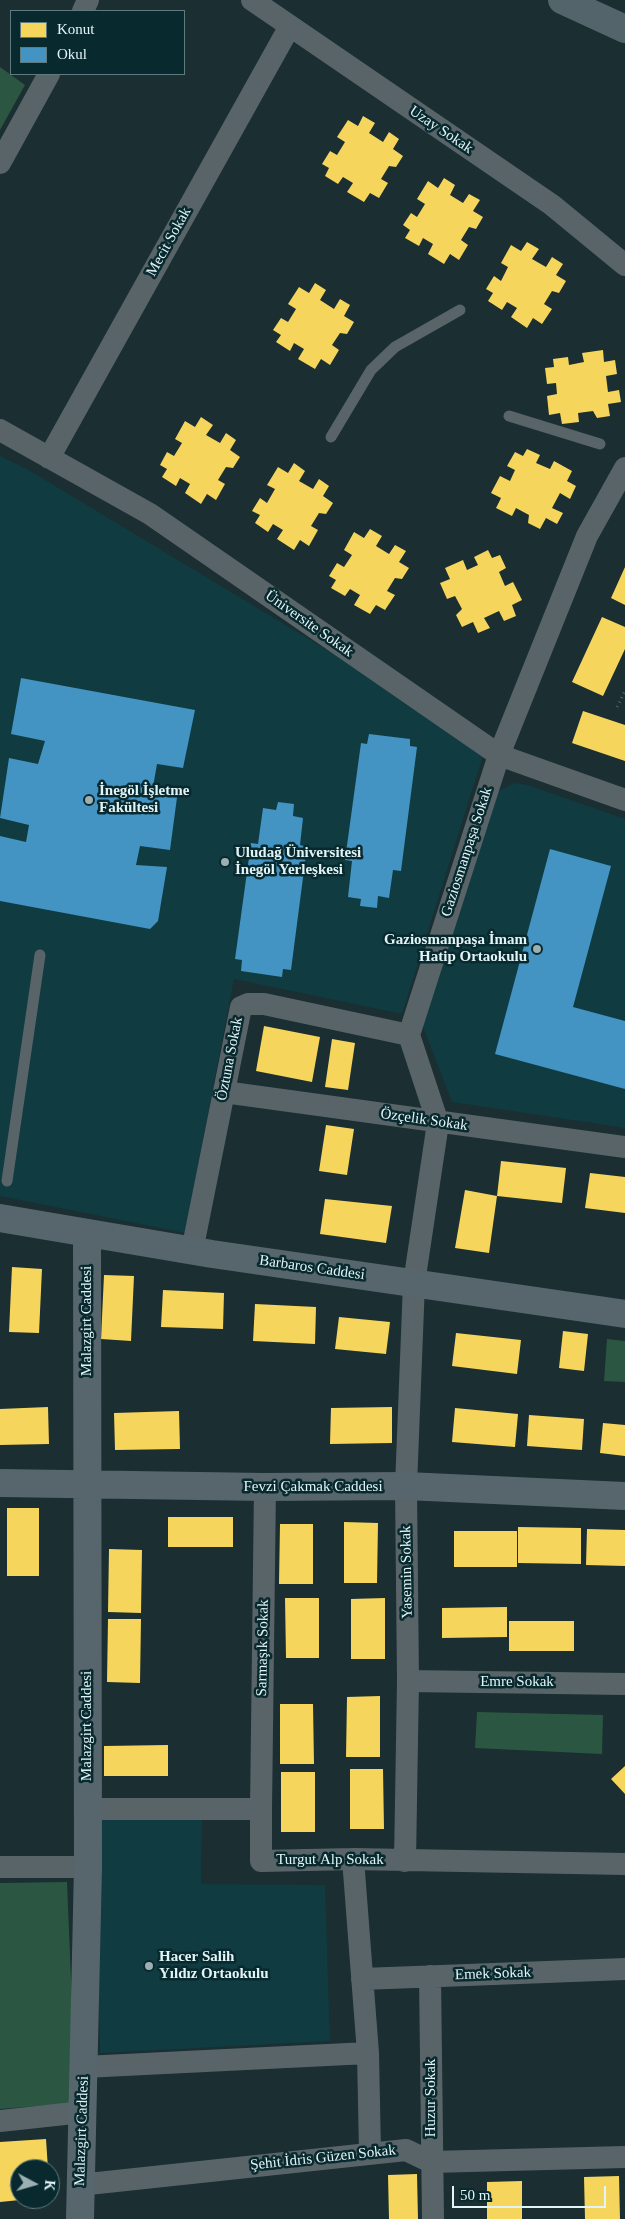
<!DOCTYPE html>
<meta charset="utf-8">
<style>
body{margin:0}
#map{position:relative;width:625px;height:2219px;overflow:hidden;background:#1b2e31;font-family:"Times New Roman",serif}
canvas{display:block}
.legend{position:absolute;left:10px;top:10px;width:175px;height:65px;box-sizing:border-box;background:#082a2f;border:1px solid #5f7b7f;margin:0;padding:6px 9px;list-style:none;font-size:15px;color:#e2f4f7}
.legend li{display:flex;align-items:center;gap:10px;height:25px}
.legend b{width:25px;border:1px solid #5f7b7f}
.north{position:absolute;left:10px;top:2159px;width:50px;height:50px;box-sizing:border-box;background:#082a2f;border:1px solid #5f7b7f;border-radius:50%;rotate:96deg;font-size:14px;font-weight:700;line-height:20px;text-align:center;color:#e2f4f7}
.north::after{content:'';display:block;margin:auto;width:18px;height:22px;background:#9cafb2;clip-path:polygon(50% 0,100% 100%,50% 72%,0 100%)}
.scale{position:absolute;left:452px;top:2186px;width:154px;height:22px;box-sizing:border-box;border:2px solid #e2f4f7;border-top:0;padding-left:6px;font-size:15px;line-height:18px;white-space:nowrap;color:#e2f4f7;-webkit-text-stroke:4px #082a2f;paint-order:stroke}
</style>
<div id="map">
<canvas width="625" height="2219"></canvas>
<ul class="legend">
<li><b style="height:14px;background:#f6d55c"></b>Konut</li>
<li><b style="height:14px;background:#4393c3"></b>Okul</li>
</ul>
<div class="north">K</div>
<div class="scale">50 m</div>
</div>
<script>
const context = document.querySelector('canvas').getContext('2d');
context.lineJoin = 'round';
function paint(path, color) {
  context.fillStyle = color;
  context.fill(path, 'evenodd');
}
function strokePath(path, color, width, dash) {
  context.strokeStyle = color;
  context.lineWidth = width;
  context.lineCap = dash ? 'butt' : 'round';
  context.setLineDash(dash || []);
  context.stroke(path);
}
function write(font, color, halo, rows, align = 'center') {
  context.font = font + ' "Times New Roman",serif';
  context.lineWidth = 5;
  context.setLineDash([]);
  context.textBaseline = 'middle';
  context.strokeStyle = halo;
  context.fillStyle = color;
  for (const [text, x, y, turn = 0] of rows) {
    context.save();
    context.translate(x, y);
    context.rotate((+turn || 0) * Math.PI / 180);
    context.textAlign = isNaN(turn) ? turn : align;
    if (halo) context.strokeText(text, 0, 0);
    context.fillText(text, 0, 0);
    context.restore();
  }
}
paint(new Path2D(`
 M 0,456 L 27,469 L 486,746 L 402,1014 L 234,979 L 185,1233 L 0,1196 Z
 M 514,783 L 528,785 L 625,819 L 625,1128 L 452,1102 L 423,1027 L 473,870 L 495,793 Z
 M 95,1817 L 202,1818 L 201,1884 L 325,1885 L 330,2041 L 100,2053 Z`), '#103b40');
paint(new Path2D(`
 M 0,67 L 25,85 L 0,130 Z
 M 607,1339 L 625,1341 L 625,1382 L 604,1381 Z
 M 477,1712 L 603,1715 L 602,1754 L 475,1748 Z
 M 67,1882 L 76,2103 L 0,2109 L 0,1883 Z`), '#2b5742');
paint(new Path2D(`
 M 363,116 L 375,123 L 369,133 L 383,142 L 389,132 L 399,139 L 393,149 L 403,156 L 396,167 L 389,166 L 381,179 L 388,183 L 379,198 L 370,193 L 364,202 L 347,192 L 353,183 L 343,177 L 338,184 L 325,176 L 329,168 L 322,164 L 330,151 L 337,155 L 345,142 L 337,137 L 348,120 L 358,126 Z
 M 444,178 L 455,185 L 450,195 L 463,203 L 469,194 L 480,200 L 473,211 L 483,217 L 476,229 L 469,227 L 461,240 L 468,245 L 459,260 L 450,254 L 444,264 L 428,254 L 433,244 L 423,238 L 419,246 L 405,238 L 410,230 L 403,225 L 411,213 L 417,217 L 425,204 L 417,199 L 428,181 L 438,188 Z
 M 527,242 L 539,249 L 532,259 L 546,267 L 552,257 L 563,264 L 556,275 L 566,281 L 559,293 L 552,291 L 544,304 L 552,309 L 542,324 L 533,318 L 527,328 L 511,317 L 517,308 L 507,302 L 502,310 L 488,301 L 493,293 L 486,289 L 494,276 L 501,281 L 508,267 L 501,263 L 511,245 L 521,251 Z
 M 315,283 L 326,290 L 320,300 L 334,309 L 340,299 L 350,305 L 344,316 L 354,322 L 347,334 L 340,333 L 332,345 L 339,350 L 330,365 L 321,359 L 315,369 L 298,359 L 304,349 L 294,343 L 290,351 L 276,342 L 281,335 L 273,330 L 281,318 L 288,322 L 296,309 L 288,304 L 299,287 L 309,293 Z
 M 603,350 L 604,362 L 615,360 L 617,374 L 606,376 L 608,392 L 619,390 L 621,402 L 608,404 L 610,416 L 597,418 L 593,411 L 578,413 L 579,422 L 562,424 L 560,413 L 549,415 L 547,396 L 557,394 L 556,383 L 547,384 L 545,368 L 554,367 L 553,359 L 568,357 L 569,365 L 584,362 L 582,353 Z
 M 201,417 L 213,425 L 206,435 L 220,443 L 226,433 L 236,440 L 230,450 L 240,457 L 233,468 L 226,467 L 218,480 L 225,484 L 216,500 L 207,494 L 201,504 L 185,493 L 190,484 L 180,478 L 176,486 L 162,477 L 167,469 L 160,465 L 167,452 L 174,456 L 182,443 L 175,439 L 185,421 L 195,427 Z
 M 527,449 L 540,455 L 536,463 L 550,469 L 554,461 L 572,471 L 567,481 L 576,486 L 570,499 L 560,493 L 552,508 L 563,513 L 557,524 L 546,518 L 540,529 L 528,523 L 529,515 L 516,508 L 512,516 L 496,508 L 501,498 L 491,493 L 500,476 L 510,481 L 515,470 L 507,466 L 515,452 L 523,456 Z
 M 294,463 L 305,471 L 299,481 L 313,489 L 319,479 L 329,486 L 323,496 L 333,503 L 326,514 L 319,513 L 311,526 L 318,530 L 309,546 L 300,540 L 294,550 L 277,539 L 283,530 L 273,524 L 268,532 L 255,523 L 260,515 L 252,511 L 260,498 L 267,503 L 275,489 L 267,485 L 278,467 L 288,473 Z
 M 370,529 L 382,536 L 376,546 L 389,554 L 395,545 L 406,551 L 399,562 L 409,568 L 402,579 L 395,578 L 387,591 L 395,595 L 385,610 L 376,605 L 370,614 L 354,605 L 360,595 L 350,589 L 345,596 L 331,588 L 336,580 L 329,576 L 337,563 L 344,567 L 352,555 L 344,550 L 354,532 L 364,538 Z
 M 488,550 L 492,558 L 500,555 L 506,568 L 499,572 L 505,586 L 513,582 L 522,600 L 512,605 L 516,616 L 504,621 L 499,611 L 484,618 L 490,628 L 478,633 L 473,622 L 462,627 L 456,615 L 462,609 L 455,596 L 447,599 L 440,583 L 450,579 L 445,568 L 463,560 L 467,570 L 478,565 L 474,557 Z
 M 625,567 L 625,605 L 611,598 Z
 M 602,617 L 625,627 L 625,649 L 603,696 L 572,682 Z
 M 583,711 L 625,725 L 625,761 L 572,743 Z
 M 264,1026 L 320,1037 L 312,1082 L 256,1071 Z
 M 332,1039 L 355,1043 L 348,1090 L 325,1087 Z
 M 326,1125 L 354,1129 L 347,1175 L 319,1171 Z
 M 501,1161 L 566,1168 L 562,1203 L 497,1196 L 489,1253 L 455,1248 L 465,1190 L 497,1196 Z
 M 590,1173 L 625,1177 L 625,1213 L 585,1208 Z
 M 325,1199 L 392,1206 L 386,1243 L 320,1234 Z
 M 12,1267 L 42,1269 L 39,1333 L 9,1332 Z
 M 104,1275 L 134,1276 L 131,1341 L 101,1339 Z
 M 163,1290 L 224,1293 L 223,1329 L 161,1327 Z
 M 255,1304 L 316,1307 L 315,1344 L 253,1341 Z
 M 339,1317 L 390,1322 L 386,1354 L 335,1349 Z
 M 563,1331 L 588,1334 L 584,1371 L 559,1368 Z
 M 456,1333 L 521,1340 L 517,1374 L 452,1366 Z
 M 48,1407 L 49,1444 L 0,1445 L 0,1409 Z
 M 392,1407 L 392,1443 L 330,1444 L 331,1408 Z
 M 455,1408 L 518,1414 L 515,1447 L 452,1442 Z
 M 179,1411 L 180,1449 L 115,1450 L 114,1413 Z
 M 529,1415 L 584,1419 L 582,1450 L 527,1446 Z
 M 603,1423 L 625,1425 L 625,1456 L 600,1453 Z
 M 7,1508 L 39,1508 L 39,1576 L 7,1576 Z
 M 168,1517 L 233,1517 L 233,1547 L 168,1547 Z
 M 344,1522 L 378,1523 L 377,1583 L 344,1583 Z
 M 280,1524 L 313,1524 L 313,1584 L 279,1584 Z
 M 518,1527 L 581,1528 L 581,1564 L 518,1563 Z
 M 587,1529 L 625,1530 L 625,1566 L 586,1565 Z
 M 454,1531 L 517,1531 L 517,1567 L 454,1567 Z
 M 109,1549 L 142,1550 L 141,1613 L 108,1612 Z
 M 285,1598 L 319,1598 L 319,1658 L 286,1658 Z
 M 385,1598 L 385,1659 L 351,1659 L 351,1599 Z
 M 507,1607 L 507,1637 L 442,1638 L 442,1608 Z
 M 108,1619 L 141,1619 L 140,1683 L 107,1682 Z
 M 509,1621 L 574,1621 L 574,1651 L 509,1651 Z
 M 380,1696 L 380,1757 L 346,1757 L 347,1697 Z
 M 280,1704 L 313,1704 L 314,1764 L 280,1764 Z
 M 168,1745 L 168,1776 L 104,1776 L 104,1746 Z
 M 625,1766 L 625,1794 L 611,1779 Z
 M 350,1769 L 383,1769 L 384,1829 L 350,1829 Z
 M 281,1772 L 315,1772 L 315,1832 L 281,1832 Z
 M 46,2139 L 48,2169 L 20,2169 L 20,2200 L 0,2202 L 0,2142 Z
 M 417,2174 L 418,2219 L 389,2219 L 388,2175 Z
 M 619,2176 L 620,2219 L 585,2219 L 584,2177 Z
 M 522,2181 L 522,2219 L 487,2219 L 487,2182 Z`), '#f6d55c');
paint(new Path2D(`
 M 21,678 L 195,710 L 183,768 L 157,764 L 153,787 L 178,790 L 170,850 L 140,846 L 136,865 L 167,867 L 158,921 L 150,929 L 0,901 L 0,836 L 26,842 L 29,825 L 0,818 L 9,758 L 38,764 L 45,741 L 11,734 Z
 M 369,734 L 410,739 L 410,746 L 417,747 L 401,871 L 393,870 L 389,898 L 378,896 L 377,908 L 360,906 L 361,899 L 348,897 L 352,861 L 345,860 L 361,743 L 367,744 Z
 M 278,802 L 294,804 L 293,816 L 303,818 L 300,845 L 307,847 L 291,970 L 283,969 L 282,977 L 241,971 L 242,960 L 235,959 L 251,843 L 258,844 L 263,808 L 276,810 Z
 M 550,849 L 611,866 L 573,1007 L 625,1021 L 625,1089 L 495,1054 Z`), '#4393c3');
strokePath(new Path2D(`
 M 617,707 L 625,691`), '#586467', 3, [1, 4]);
strokePath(new Path2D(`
 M 509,416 L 600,444
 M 331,437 L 371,370 L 395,347 L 460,310
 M 7,1181 L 40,955`), '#596469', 11);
strokePath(new Path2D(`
 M 252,0 L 552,205 L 625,265
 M 83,11 L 88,0
 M 0,163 L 49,74
 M 0,430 L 150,514 L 499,755 L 625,800
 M 49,458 L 290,26
 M 224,1092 L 625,1147
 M 192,1251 L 241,1007 L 248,1004 L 264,1004 L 409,1035
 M 408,1681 L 625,1684
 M 87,1809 L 261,1809 L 261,1861 L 353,1859 L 625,1864
 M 261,1809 L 265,1487
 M 353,1859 L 368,2053 L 370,2152
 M 405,1861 L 408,1681 L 406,1486 L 414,1283 L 438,1123 L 409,1035 L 499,755 L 587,536 L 625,468
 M 0,1867 L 88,1867
 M 430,1976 L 433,2219
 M 362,1979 L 625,1969
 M 84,2067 L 368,2053
 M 0,2121 L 83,2112
 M 79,2185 L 406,2150 L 431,2162 L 625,2157`), '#596469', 22);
strokePath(new Path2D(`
 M 0,1218 L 212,1254 L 625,1314
 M 0,1483 L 265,1487 L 406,1486 L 625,1496
 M 80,2219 L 88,1867 L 87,1233`), '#57666c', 28);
strokePath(new Path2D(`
 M 562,0 L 625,29`), '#53656a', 28);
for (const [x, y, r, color] of [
 [89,800,5,"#9cafb2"],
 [225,862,5,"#9cafb2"],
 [537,949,5,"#9cafb2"],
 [149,1966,5,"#9cafb2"]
]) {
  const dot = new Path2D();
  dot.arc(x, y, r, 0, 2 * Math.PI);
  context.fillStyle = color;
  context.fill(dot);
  strokePath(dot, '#082a2f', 2);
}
write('15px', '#e2f4f7', '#082a2f', [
 ["Uzay Sokak",441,130,34],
 ["Mecit Sokak",169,242,-61],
 ["Üniversite Sokak",309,624,35],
 ["Gaziosmanpaşa Sokak",467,852,-72],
 ["Öztuna Sokak",230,1059,-79],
 ["Özçelik Sokak",424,1120,8],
 ["Barbaros Caddesi",312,1268,8],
 ["Malazgirt Caddesi",87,1321,-90],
 ["Fevzi Çakmak Caddesi",313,1487],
 ["Yasemin Sokak",407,1572,-91],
 ["Sarmaşık Sokak",263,1648,-89],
 ["Emre Sokak",517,1682],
 ["Malazgirt Caddesi",87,1726,-90],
 ["Turgut Alp Sokak",330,1860],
 ["Emek Sokak",493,1974,-2],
 ["Huzur Sokak",431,2098,-90],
 ["Malazgirt Caddesi",82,2131,-88],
 ["Şehit İdris Güzen Sokak",323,2158,-6]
]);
write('bold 15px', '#e2f4f7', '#082a2f', [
 ["İnegöl İşletme",99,791],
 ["Fakültesi",99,808],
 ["Uludağ Üniversitesi",235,853],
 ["İnegöl Yerleşkesi",235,870],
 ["Gaziosmanpaşa İmam",527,940,"right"],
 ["Hatip Ortaokulu",527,957,"right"],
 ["Hacer Salih",159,1957],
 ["Yıldız Ortaokulu",159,1974]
], 'left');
</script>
